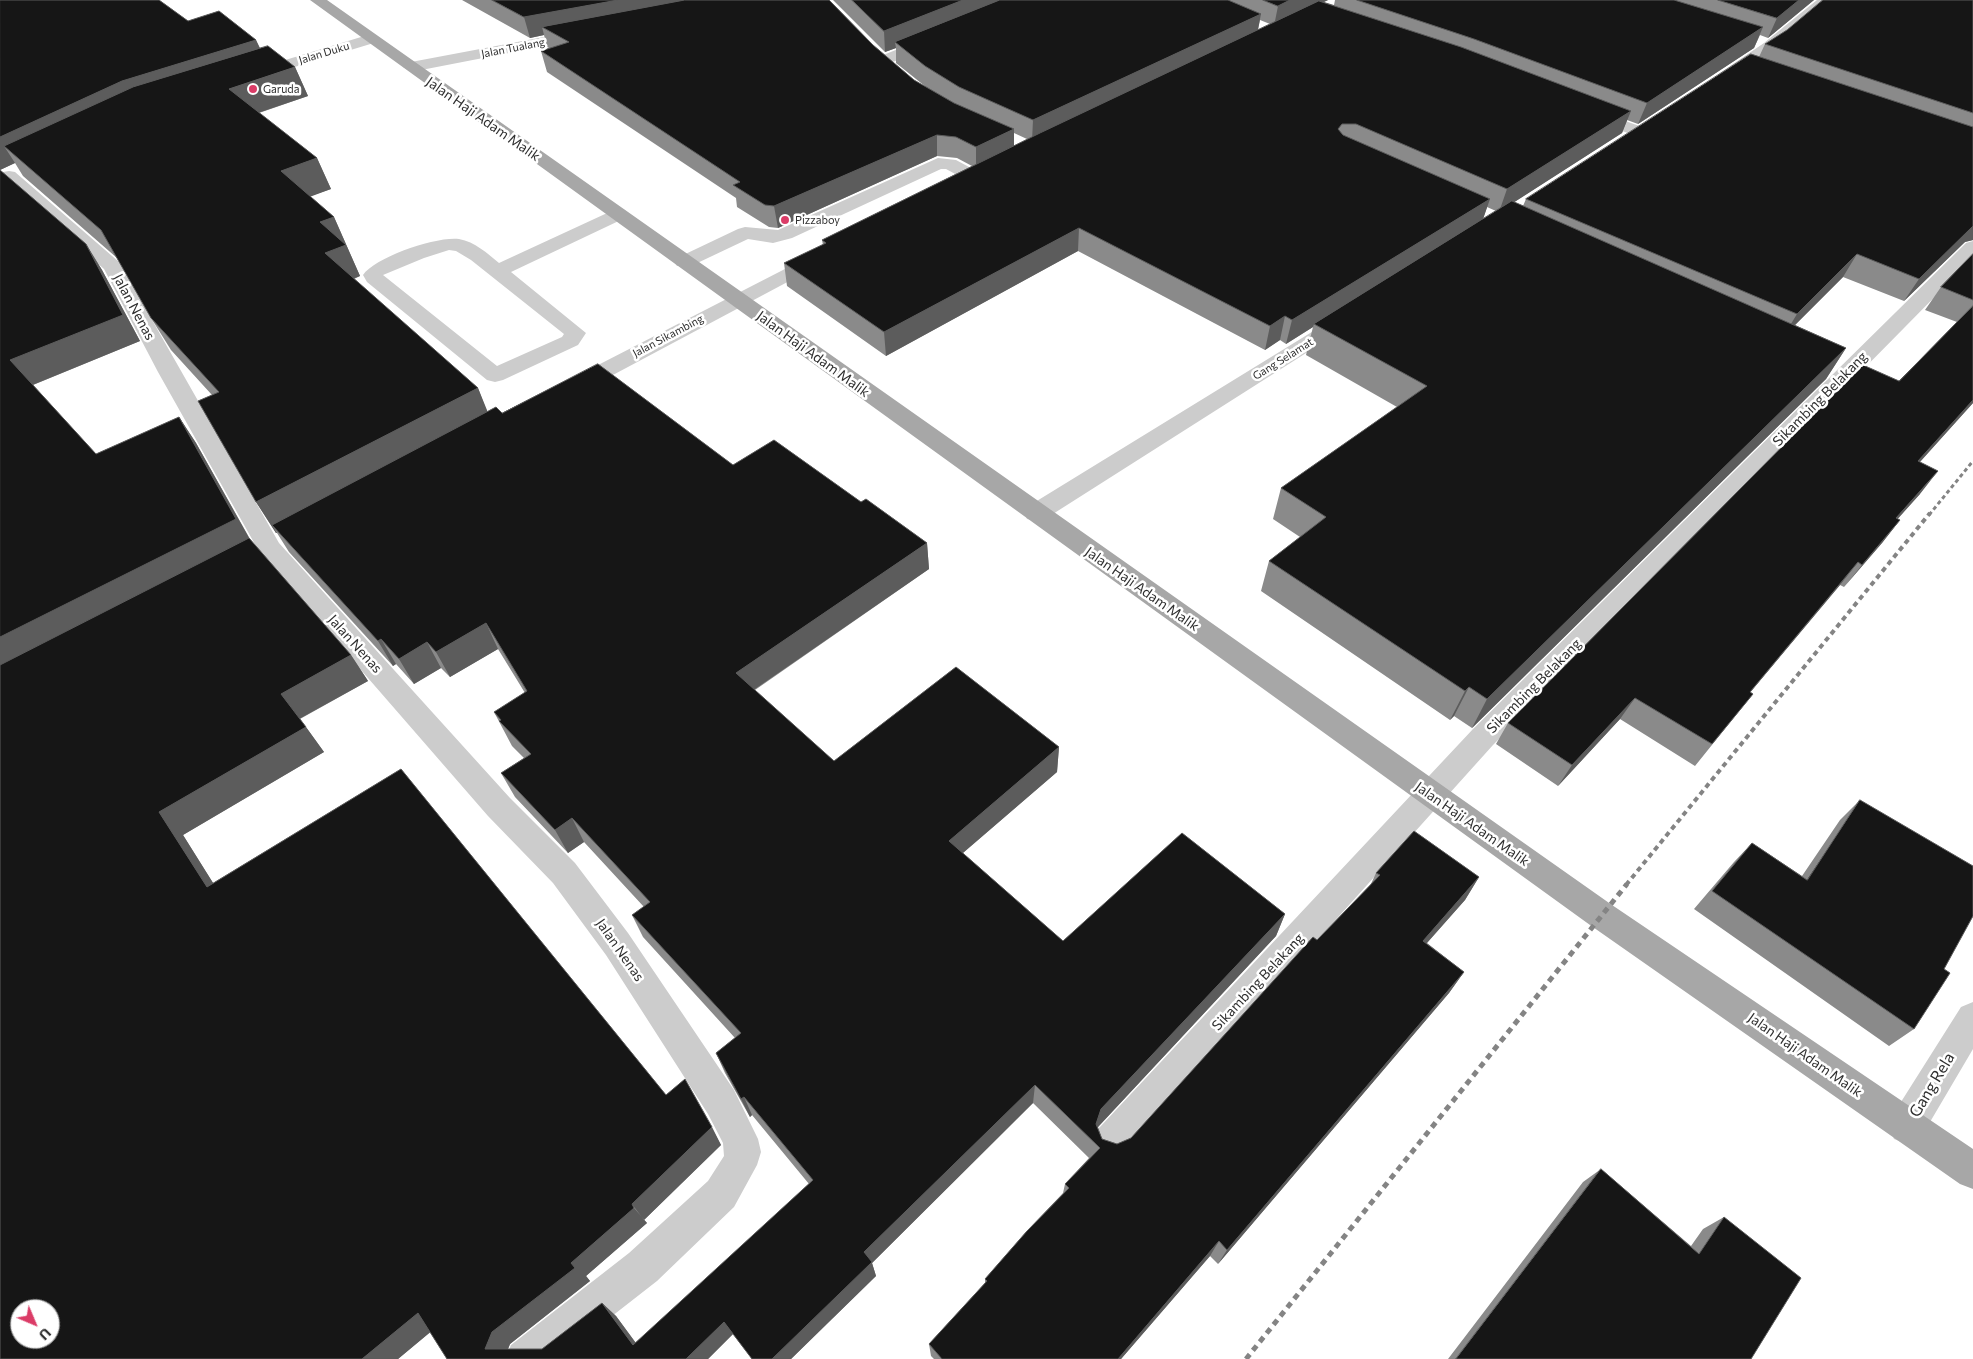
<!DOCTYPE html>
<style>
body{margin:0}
#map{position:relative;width:1973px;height:1359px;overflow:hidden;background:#fff;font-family:Commissioner,sans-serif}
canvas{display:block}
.north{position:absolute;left:10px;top:1299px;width:50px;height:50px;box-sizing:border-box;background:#fff;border:1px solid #acacac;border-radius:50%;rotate:135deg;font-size:14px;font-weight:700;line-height:20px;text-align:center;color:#2f2f2f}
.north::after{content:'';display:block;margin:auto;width:18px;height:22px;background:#db3c67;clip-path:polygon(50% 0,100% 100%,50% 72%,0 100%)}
</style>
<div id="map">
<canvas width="1973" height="1359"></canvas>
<div class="north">U</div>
</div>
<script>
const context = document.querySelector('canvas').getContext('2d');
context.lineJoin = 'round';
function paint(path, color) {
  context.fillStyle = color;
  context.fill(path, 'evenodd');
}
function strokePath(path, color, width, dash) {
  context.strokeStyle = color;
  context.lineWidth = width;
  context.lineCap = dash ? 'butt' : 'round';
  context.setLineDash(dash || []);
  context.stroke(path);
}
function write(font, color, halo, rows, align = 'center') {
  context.font = font + ' Commissioner,sans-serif';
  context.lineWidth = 5;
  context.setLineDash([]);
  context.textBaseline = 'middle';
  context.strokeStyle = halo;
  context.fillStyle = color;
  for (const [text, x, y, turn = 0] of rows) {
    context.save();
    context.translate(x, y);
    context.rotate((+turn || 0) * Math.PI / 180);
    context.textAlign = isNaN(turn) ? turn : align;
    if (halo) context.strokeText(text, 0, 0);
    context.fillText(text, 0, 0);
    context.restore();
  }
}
paint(new Path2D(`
 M 938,158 L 956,160 L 982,174 L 985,178 L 982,182 L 970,182 L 946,169 L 941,169 L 792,238 L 773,243 L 748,239 L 691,266 L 677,266 L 674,262 L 677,258 L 738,229 L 745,227 L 778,230 Z
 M 618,208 L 625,210 L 627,214 L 625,218 L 511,272 L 586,333 L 578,345 L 503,380 L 495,382 L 487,380 L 367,282 L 363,275 C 375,257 437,236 459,239 C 475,242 487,253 499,263 ZM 449,250 L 456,251 L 471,260 L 564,334 L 562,337 L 497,366 L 383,275 L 424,258 Z`), '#ccc');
paint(new Path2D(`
 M 1817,0 L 1833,0 L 1776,49 L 1732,79 L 1720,79 L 1718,76 L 1720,73 L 1764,43 Z
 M 581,30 L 586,32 L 589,35 L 586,38 L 411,72 L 403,67 L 411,62 Z
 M 371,34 L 377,36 L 379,39 L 377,42 L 255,79 L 247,74 L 249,71 Z
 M 930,36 L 938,41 L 936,44 L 888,64 L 876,64 L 874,61 L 876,58 Z
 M 1589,108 L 1645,128 L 1648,132 L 1645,136 L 1639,137 L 1583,117 L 1581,113 L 1583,109 Z
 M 9,171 L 15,172 L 119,262 L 279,543 L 510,798 L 575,863 L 628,933 L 734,1090 L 758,1139 L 761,1152 L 757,1165 L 734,1207 L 657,1281 L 557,1359 L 505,1359 L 511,1345 L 629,1253 L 708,1181 L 724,1156 L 723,1143 L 708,1114 L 606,955 L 553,883 L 488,816 L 261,555 L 158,372 L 104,269 L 3,180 L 0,176 L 3,172 Z
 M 1973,241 L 1973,258 L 1493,745 L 1125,1154 L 1112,1159 L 1099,1154 L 1094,1141 L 1099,1128 L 1473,729 L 1966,243 Z
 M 818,252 L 825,254 L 828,258 L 825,262 L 581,392 L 573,394 L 565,392 L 562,387 L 565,382 Z
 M 1340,317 L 1347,319 L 1350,323 L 1347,327 L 1045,519 L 1036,521 L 1027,519 L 1024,513 L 1027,507 L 1333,319 Z
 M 1973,1002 L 1973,1049 L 1920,1139 L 1907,1144 L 1894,1139 L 1889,1126 L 1894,1113 L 1961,1007 Z`), '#ccc');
paint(new Path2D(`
 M 310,0 L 327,0 L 1612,905 L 1973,1149 L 1973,1189 L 1960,1184 L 1590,925 Z`), '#a7a7a7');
strokePath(new Path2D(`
 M 1929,515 L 1973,461`), '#848484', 3, [4, 3]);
strokePath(new Path2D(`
 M 1626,885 L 1930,513`), '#848484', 4, [5, 4]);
strokePath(new Path2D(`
 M 1246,1359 L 1627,884`), '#848484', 5, [6, 5]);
paint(new Path2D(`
 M 0,0 L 159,0 L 188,21 L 219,11 L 256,40 L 260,48 L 268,46 L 295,67 L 308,96 L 259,113 L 317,158 L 331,189 L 310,196 L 334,217 L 360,276 L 354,279 L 478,388 L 487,412 L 496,407 L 502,413 L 598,364 L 733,465 L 774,440 L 861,502 L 866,499 L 927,543 L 929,569 L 755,690 L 834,761 L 956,667 L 1059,747 L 1057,772 L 963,853 L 1063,941 L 1182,833 L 1285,914 L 1276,936 L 1098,1127 L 1102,1139 L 1117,1144 L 1131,1138 L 1313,937 L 1317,940 L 1370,886 L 1376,873 L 1414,831 L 1479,877 L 1465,900 L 1427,943 L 1464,972 L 1449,993 L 1218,1264 L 1210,1256 L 1121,1359 L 934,1359 L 931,1356 L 929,1344 L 985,1283 L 985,1279 L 1027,1231 L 1063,1193 L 1065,1184 L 1089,1158 L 1033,1103 L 872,1263 L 876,1276 L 791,1359 L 752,1359 L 733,1334 L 708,1359 L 447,1359 L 430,1332 L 398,1359 L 0,1359 ZM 15,163 L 23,176 L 117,258 L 151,318 L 171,350 L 212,395 L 198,401 L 256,502 L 276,533 L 277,533 L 289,552 L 393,666 L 396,664 L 414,684 L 441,668 L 450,677 L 498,649 L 525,693 L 494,712 L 512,746 L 524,758 L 501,773 L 515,797 L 568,853 L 584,842 L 644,907 L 632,915 L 643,937 L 735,1038 L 716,1053 L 725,1073 L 750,1117 L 752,1115 L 809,1184 L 636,1343 L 616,1316 L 602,1303 L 542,1349 L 508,1349 L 510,1344 L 590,1281 L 586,1276 L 647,1223 L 644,1220 L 721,1145 L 685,1079 L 666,1095 L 401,769 L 213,883 L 183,835 L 324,752 L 300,719 L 368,681 L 351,655 L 250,539 L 196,443 L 179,417 L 96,454 L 33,385 L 140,341 L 102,270 L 86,244 L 0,170 ZM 20,1309 L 50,1309 L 50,1339 L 20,1339 Z
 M 462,0 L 829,0 L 873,45 L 914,80 L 926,87 L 896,63 L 896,48 L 885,52 L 833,0 L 1328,0 L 1324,2 L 1334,5 L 1335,0 L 1814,0 L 1768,38 L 1760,35 L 1754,48 L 1638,124 L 1627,120 L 1622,133 L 1514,202 L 1523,206 L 1526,199 L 1759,57 L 1765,44 L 1973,0 L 1973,240 L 1965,242 L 1904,301 L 1843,277 L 1795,325 L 1846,348 L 1826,379 L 1472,728 L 1454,716 L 1450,720 L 1261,591 L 1269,561 L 1300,537 L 1273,519 L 1281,488 L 1397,407 L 1306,355 L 1313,327 L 1286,344 L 1280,340 L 1265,350 L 1078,251 L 886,356 L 787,286 L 784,263 L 823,245 L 822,240 L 972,166 L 957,158 L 937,156 L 778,228 L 769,227 L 737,207 L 736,198 L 547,72 L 541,51 L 549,48 L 547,47 L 544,35 L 530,38 ZM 1260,20 L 1270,24 L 1258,30 ZM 1014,133 L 1027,139 L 1014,146 ZM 1487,207 L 1496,211 L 1483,219 Z
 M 1973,254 L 1973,403 L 1920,462 L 1920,494 L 1897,519 L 1900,520 L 1882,543 L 1844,587 L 1840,585 L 1750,692 L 1753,694 L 1695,766 L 1620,719 L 1558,786 L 1496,744 L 1508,723 L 1899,381 L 1957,322 L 1925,310 L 1941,287 Z
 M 1860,800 L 1944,969 L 1914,1029 L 1889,1046 L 1694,909 L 1734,862 L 1752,843 L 1802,876 L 1840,820 Z
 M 1601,1169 L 1691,1246 L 1703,1229 L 1724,1217 L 1751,1359 L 1448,1359 L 1583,1182 Z`), '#8a8a8a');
paint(new Path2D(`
 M 618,0 L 729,0 L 542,27 L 544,35 L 530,38 L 524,17 Z
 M 963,0 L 1013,0 L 895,42 L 896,48 L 885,52 L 884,31 Z
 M 1290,0 L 1328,0 L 1274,26 L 1278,6 Z
 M 1799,0 L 1814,0 L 1768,38 L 1777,18 Z
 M 1261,14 L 1257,34 L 1032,141 L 1033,120 Z
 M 1763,27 L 1754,48 L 1638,124 L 1647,103 Z
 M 256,40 L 267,64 L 4,146 L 15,163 L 0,170 L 0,137 L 122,81 Z
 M 295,67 L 308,96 L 243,118 L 229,89 Z
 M 1631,111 L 1622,133 L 1499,212 L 1507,189 Z
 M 1014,129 L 1014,150 L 976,169 L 976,147 Z
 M 937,135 L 937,156 L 778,228 L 774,206 Z
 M 317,158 L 331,189 L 296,202 L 281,171 Z
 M 1490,199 L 1482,222 L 1314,324 L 1313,327 L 1286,344 L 1292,320 Z
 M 334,217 L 360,276 L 340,284 L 325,253 L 320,222 Z
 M 1973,226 L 1973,240 L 1965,242 L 1904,301 L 1919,279 Z
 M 1079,228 L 1078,251 L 886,356 L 884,332 Z
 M 86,244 L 102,270 L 140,341 L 30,386 L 10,360 Z
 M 1857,254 L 1843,277 L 1783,337 L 1797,314 Z
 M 1285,316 L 1280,340 L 1265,350 L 1270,326 Z
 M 1846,348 L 1826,379 L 1472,728 L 1487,699 Z
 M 478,388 L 491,420 L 272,525 L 277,533 L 276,533 L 256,502 Z
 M 1973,400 L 1973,403 L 1900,484 L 1918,461 Z
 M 179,417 L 196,443 L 253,545 L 0,675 L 0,637 Z
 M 1938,471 L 1920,494 L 1878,541 L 1896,518 Z
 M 1900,520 L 1882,543 L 1844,587 L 1862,565 Z
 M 927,543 L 929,569 L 742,698 L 736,673 Z
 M 1858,562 L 1840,585 L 1733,713 L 1750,692 Z
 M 486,623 L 498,649 L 450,677 L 436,652 Z
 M 381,639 L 396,664 L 393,666 L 378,641 Z
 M 427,642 L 441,668 L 414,684 L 399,659 Z
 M 351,655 L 368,681 L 299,719 L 281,694 Z
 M 1469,687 L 1454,716 L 1450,720 L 1465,691 Z
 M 1635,698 L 1620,719 L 1558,786 L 1572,765 Z
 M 306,727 L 324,752 L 183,835 L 230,910 L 207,887 L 159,812 Z
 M 1059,747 L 1057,772 L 950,864 L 949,841 Z
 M 572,818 L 584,842 L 568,853 L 555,830 Z
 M 1479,877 L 1465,900 L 1410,962 L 1423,941 Z
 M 1285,914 L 1276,936 L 1098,1127 L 1092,1142 L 1096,1124 L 1101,1109 Z
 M 1464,972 L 1449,993 L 1218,1264 L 1227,1250 Z
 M 1035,1085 L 1033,1103 L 872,1263 L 876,1276 L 791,1359 L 772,1359 L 864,1252 Z
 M 744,1097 L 752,1115 L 750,1117 L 741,1099 Z
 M 712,1127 L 721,1145 L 644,1220 L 632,1204 Z
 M 634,1208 L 647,1223 L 586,1276 L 590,1281 L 510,1344 L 504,1359 L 485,1349 L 492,1332 Z
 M 1219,1241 L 1210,1256 L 1121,1359 L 1118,1359 Z
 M 602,1303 L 616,1316 L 646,1357 L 633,1345 Z
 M 418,1313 L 439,1325 L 398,1359 L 362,1359 Z
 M 724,1322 L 733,1334 L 708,1359 L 686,1359 Z`), '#5c5c5c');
const building = new Path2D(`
 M 0,0 L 159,0 L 188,21 L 219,11 L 256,40 L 122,81 L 0,137 Z
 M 492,0 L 618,0 L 524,17 Z
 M 685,0 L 829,0 L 873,45 L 914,80 L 954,103 L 1014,129 L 976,147 L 956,137 L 937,135 L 774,206 L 765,205 L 733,185 L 740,182 L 541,51 L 569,42 L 542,27 Z
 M 852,0 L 963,0 L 884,31 Z
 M 1000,0 L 1228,0 L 1261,14 L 1033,120 L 959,87 L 925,66 L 895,42 Z
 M 1263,0 L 1290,0 L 1278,6 Z
 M 1357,0 L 1674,0 L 1763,27 L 1647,103 L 1474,39 Z
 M 1718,0 L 1799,0 L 1777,18 Z
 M 1823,0 L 1973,0 L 1973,113 L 1765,44 L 1787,30 Z
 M 1319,1 L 1461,47 L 1631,111 L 1507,189 L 1356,124 L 1342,124 L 1338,129 L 1343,135 L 1490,199 L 1292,320 L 1285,316 L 1270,326 L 1079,228 L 884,332 L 784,263 L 826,243 L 822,240 L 1040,133 Z
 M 268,46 L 295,67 L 229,89 L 317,158 L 281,171 L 334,217 L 320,222 L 346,245 L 325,253 L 478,388 L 256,502 L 198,401 L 219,392 L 151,318 L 101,230 L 4,146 L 133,87 Z
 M 1751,54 L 1973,127 L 1973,226 L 1919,279 L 1857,254 L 1797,314 L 1526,199 Z
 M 0,170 L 86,244 L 123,315 L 10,360 L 96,454 L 179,417 L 236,519 L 0,637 Z
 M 1512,201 L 1846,348 L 1487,699 L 1469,687 L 1465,691 L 1269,561 L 1326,517 L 1281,488 L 1427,386 L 1314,324 Z
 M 1973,254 L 1973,300 L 1941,287 Z
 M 1973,306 L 1973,400 L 1918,461 L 1938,471 L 1896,518 L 1900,520 L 1862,565 L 1858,562 L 1809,621 L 1750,692 L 1753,694 L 1712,744 L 1635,698 L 1572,765 L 1508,723 L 1863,365 L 1899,381 Z
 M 598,364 L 733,465 L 774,440 L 861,502 L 866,499 L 927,543 L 736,673 L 834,761 L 956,667 L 1059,747 L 949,841 L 1063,941 L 1182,833 L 1285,914 L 1101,1109 L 1096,1124 L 1102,1139 L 1117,1144 L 1131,1138 L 1313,937 L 1317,940 L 1380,875 L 1376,873 L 1414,831 L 1479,877 L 1423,941 L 1464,972 L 1227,1250 L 1219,1241 L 1118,1359 L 942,1359 L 929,1344 L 987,1281 L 985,1279 L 1027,1231 L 1069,1188 L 1065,1184 L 1100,1148 L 1035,1085 L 864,1252 L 872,1262 L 772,1359 L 752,1359 L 724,1322 L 686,1359 L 447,1359 L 418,1313 L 362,1359 L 0,1359 L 0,665 L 249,538 L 351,655 L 281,694 L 306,727 L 159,812 L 207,887 L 401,769 L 666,1095 L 685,1079 L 712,1127 L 632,1204 L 634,1208 L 571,1263 L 575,1268 L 492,1332 L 485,1349 L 542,1349 L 602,1303 L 633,1345 L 813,1180 L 744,1097 L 741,1099 L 716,1053 L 741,1033 L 632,915 L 650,902 L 572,818 L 555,830 L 501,773 L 531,754 L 499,721 L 501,720 L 494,712 L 527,691 L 486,623 L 436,652 L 427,642 L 399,659 L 381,639 L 378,641 L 272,525 L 496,407 L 502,413 ZM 20,1309 L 50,1309 L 50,1339 L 20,1339 Z
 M 1860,800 L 1973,866 L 1973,916 L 1944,969 L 1950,973 L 1914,1029 L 1712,891 L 1752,843 L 1807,880 Z
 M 1601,1169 L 1699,1254 L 1724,1217 L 1801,1278 L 1751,1359 L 1456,1359 Z`);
paint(building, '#161616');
strokePath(building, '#5c5c5c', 1);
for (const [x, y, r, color] of [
 [253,89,5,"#db3c67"],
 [785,220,5,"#db3c67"]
]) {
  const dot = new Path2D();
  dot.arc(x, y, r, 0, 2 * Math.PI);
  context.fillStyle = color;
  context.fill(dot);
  strokePath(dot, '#fff', 2);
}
write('11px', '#2f2f2f', '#fff', [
 ["Jalan Tualang",513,48,-11],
 ["Jalan Duku",324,53,-17],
 ["Jalan Sikambing",668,336,-28],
 ["Gang Selamat",1283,359,-32]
]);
write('11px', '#2f2f2f', '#fff', [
 ["Garuda",263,89],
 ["Pizzaboy",795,220]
], 'left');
write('14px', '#2f2f2f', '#fff', [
 ["Jalan Haji Adam Malik",483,119,35],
 ["Jalan Nenas",134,307,62],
 ["Jalan Haji Adam Malik",813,354,36],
 ["Sikambing Belakang",1820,399,-45],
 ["Jalan Haji Adam Malik",1142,589,35],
 ["Jalan Nenas",355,644,48],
 ["Sikambing Belakang",1534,686,-45],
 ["Jalan Haji Adam Malik",1472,824,35],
 ["Jalan Nenas",620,950,55],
 ["Sikambing Belakang",1258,982,-47],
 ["Jalan Haji Adam Malik",1805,1055,35]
]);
write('16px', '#2f2f2f', '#fff', [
 ["Gang Rela",1932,1085,-59]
]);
</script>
